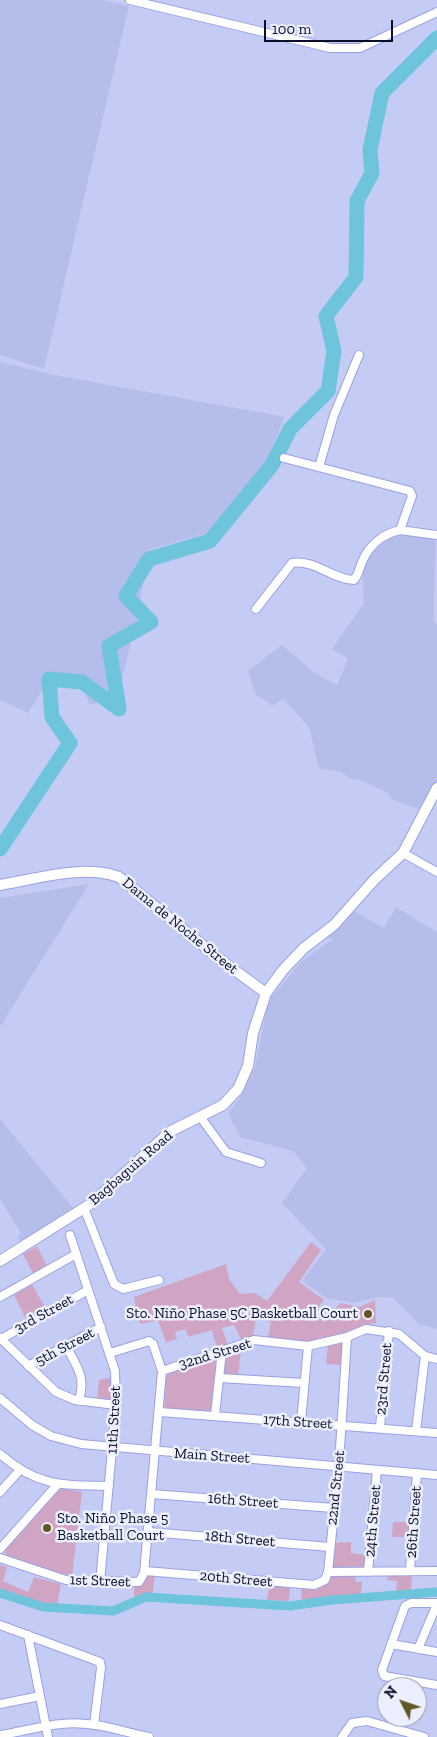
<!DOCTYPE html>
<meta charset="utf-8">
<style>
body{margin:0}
#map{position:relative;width:437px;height:1737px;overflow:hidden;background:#c4ccf5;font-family:"Zilla Slab",serif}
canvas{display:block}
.north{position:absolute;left:377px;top:1677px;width:50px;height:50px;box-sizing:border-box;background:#eceffd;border:1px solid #9295a7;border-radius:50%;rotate:311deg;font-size:14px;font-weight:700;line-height:20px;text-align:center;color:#0c0f26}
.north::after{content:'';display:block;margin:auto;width:18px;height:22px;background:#625723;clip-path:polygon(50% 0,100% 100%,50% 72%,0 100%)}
.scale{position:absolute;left:264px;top:20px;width:129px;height:22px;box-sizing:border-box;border:2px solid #0c0f26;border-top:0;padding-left:6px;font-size:15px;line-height:18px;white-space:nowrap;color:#0c0f26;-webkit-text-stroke:4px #eceffd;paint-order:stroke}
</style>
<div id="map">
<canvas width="437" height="1737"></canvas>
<div class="north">N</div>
<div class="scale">100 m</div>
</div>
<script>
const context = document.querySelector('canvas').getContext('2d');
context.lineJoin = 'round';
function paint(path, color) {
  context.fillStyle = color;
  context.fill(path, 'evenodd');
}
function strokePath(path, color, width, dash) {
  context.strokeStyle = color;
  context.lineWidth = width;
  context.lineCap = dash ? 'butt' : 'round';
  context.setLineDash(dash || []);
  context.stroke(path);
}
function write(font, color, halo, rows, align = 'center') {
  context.font = font + ' "Zilla Slab",serif';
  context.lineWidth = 5;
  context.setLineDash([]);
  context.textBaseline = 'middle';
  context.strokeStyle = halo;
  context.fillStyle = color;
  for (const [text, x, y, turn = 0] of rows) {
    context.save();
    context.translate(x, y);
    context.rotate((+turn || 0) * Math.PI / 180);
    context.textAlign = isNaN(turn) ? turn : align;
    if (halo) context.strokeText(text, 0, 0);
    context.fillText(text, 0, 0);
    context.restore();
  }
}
paint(new Path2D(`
 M 0,0 L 103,0 L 129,6 L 44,369 L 0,355 Z
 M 0,362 L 54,375 L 285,417 L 268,457 L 218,530 L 148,550 L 138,616 L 116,701 L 89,704 L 82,682 L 49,679 L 28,713 L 0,700 Z
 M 405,533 L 436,538 L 434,594 L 434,621 L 437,625 L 437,780 L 421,810 L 391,799 L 388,793 L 360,780 L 349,778 L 342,772 L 319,768 L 309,727 L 283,699 L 272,706 L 269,702 L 256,695 L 248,671 L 282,645 L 313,672 L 337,685 L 348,659 L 332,649 L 364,603 L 362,562 L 387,537 Z
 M 89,884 L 0,1027 L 0,898 Z
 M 396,907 L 437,932 L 437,1329 L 419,1324 L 393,1298 L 379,1297 L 355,1303 L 326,1298 L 302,1281 L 326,1249 L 282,1203 L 307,1168 L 293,1151 L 240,1137 L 228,1113 L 240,1098 L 255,1067 L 268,1001 L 301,962 L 333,939 L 328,938 L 352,910 L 384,928 Z
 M 0,1119 L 73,1208 L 22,1243 L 17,1237 L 21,1233 L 0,1199 Z`), '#b5beea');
paint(new Path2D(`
 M 311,1242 L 321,1250 L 299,1282 L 324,1300 L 314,1313 L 324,1322 L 340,1303 L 359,1307 L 375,1300 L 376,1323 C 364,1324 357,1328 346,1332 C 320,1342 295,1345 268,1337 L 271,1322 L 256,1319 L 253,1336 L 242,1341 L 234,1325 L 222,1328 L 228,1345 L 217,1349 L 212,1330 L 188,1337 L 186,1329 L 175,1332 L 177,1339 L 166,1343 L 158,1320 L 141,1324 L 138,1320 L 134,1297 L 226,1264 L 229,1279 L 240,1294 L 255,1293 L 267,1301 Z
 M 37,1246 L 47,1266 L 33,1273 L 23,1254 Z
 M 32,1284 L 47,1311 L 27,1321 L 14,1295 Z
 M 344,1343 L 342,1365 L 326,1364 L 328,1346 Z
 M 241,1349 L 238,1376 L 223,1375 C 224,1356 223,1355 241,1349 Z
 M 216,1359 L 213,1409 L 209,1413 L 164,1410 L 166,1377 L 170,1373 Z
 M 113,1377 L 114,1401 L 97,1399 L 99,1380 Z
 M 65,1489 L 82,1492 L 72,1576 C 50,1577 25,1562 5,1554 L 5,1548 L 56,1490 Z
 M 393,1522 L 410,1522 L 409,1537 L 392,1537 Z
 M 351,1542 L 351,1553 L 366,1555 L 366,1567 L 332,1567 L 334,1543 Z
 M 0,1565 L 7,1567 L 3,1581 L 28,1592 L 34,1577 L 61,1584 L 57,1606 L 43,1605 L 0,1591 Z
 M 412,1573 L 411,1592 L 396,1592 L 397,1581 L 387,1580 L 388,1575 Z
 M 147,1574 L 155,1576 L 152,1596 L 134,1601 L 134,1585 Z
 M 330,1575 L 355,1575 L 356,1582 L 362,1582 L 361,1596 L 302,1602 L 301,1588 Z
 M 269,1586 L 290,1587 L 289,1601 L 267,1600 Z`), '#d0a5c4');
strokePath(new Path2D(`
 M 0,1593 L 43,1607 L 113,1611 L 146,1597 L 290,1606 L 332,1600 L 437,1592`), '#6dc4db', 9);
strokePath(new Path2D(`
 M 0,849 L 70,743 L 52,717 L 49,679 L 82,682 L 119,709 L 109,646 L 151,622 L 126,596 L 149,559 L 210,541 L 272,465 L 290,429 L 328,391 L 334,351 L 326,316 L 356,277 L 357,201 L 372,173 L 370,150 L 382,93 L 437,38`), '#6dc4db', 15);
const minor = new Path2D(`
 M 130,0 L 330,48 L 360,48 L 437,12
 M 284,458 L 410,491 L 412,496 L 400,530 L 437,535
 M 319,467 L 334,415 L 359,355
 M 256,609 L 292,563 C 315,559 333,580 354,580 C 359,574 359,569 362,562 C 369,545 383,534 400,530
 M 403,853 L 437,872
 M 201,1118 L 226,1152 L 261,1163
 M 84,1208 L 114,1284 L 123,1289 L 159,1280
 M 70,1235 L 115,1371 L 116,1405 L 100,1582
 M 0,1297 L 76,1254
 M 0,1338 L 56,1392 L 75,1400 L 116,1405
 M 1,1339 L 88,1290
 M 66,1346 C 77,1367 86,1376 79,1401
 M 28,1366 L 101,1327
 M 162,1371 L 254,1340 L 308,1346 L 347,1337 L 366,1329 L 399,1334 L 425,1356 L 437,1359
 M 220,1378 L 304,1383
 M 0,1398 L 32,1425 L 51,1436 L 81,1444 L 437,1475
 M 160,1412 L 437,1433
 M 215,1415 L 222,1351
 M 301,1422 L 308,1346
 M 380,1427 L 389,1331
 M 416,1431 L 425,1356
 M 0,1454 C 38,1487 62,1485 109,1486
 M 0,1492 L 19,1471
 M 152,1494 L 333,1508
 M 149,1532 L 330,1547
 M 0,1549 L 57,1485
 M 0,1558 L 66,1580 L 139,1582 L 144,1573 L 162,1371 L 153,1344 L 149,1341 L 110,1353
 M 410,1570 L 417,1473
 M 145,1571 L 314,1585 L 325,1580 L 328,1572 L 339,1464 L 347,1337
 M 328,1572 L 437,1571
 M 368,1572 L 377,1470
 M 437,1603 L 411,1603 L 405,1606 L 382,1670 L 384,1676 L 437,1685
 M 0,1625 L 100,1662 L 101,1668 L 94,1725
 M 28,1635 L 48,1737
 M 391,1644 L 437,1652
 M 418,1649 L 437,1604
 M 0,1704 L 40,1696
 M 0,1735 C 20,1732 41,1726 61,1724 C 90,1720 120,1731 149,1737
 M 342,1737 L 352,1723 L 367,1721 L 424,1737`);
const tertiary = new Path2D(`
 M 0,885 C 37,879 82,864 119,877 L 222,961 L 266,993
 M 0,1261 L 92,1203 L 171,1131 L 223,1105 L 238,1089 L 248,1066 L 253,1033 L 266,993 L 283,970 L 304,948 L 334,925 L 374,880 L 403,853 L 437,788`);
strokePath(minor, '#97a2e4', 10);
strokePath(tertiary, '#97a2e4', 12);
strokePath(minor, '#fff', 8);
strokePath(tertiary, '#fff', 10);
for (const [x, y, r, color] of [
 [368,1314,5,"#625723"],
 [47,1528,5,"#625723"]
]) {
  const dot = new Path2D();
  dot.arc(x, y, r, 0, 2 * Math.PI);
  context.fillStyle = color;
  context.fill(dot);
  strokePath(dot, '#eceffd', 2);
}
write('15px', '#0c0f26', '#eceffd', [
 ["Dama de Noche Street",180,926,39],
 ["Bagbaguin Road",131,1168,-41],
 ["3rd Street",44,1314,-29],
 ["5th Street",65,1347,-28],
 ["32nd Street",215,1354,-17],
 ["23rd Street",384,1379,-85],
 ["11th Street",114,1420,-87],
 ["17th Street",298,1422,4],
 ["Main Street",212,1456,4],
 ["22nd Street",336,1488,-84],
 ["16th Street",243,1501,4],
 ["24th Street",373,1521,-85],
 ["26th Street",414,1522,-86],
 ["18th Street",240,1539,5],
 ["20th Street",236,1579,5],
 ["1st Street",100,1581,2]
]);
write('15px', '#0c0f26', '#eceffd', [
 ["Sto. Niño Phase 5C Basketball Court",358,1314],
 ["Sto. Niño Phase 5",57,1519,"left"],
 ["Basketball Court",57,1536,"left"]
], 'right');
</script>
